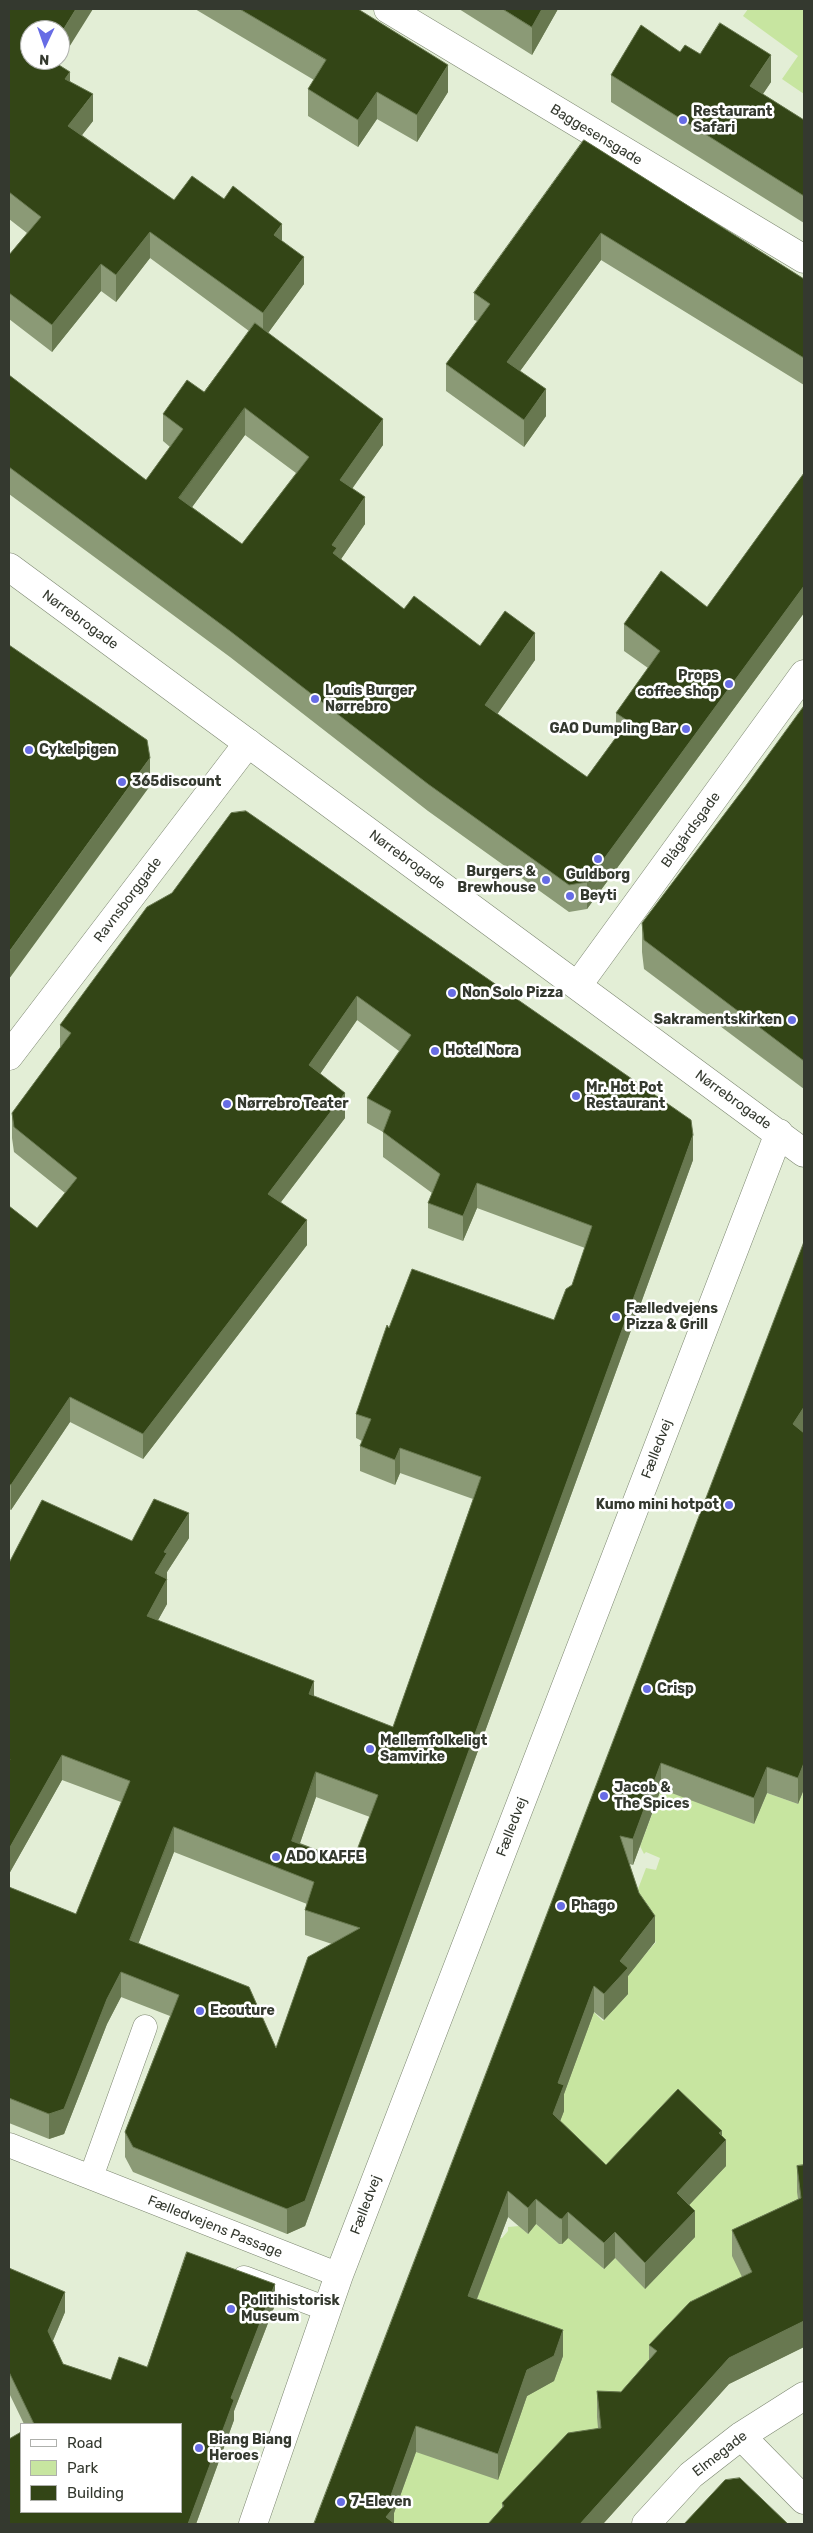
<!DOCTYPE html>
<meta charset="utf-8">
<style>
body{margin:0}
#map{position:relative;width:813px;height:2533px;overflow:hidden;background:#e3eed6;font-family:Rubik,sans-serif}
canvas{display:block}
.frame{position:absolute;inset:0;border:10px solid #34392f;pointer-events:none}
.legend{position:absolute;left:20px;top:2423px;width:162px;height:90px;box-sizing:border-box;background:#fff;border:1px solid #aeb0ac;margin:0;padding:6px 9px;list-style:none;font-size:15px;color:#34392f}
.legend li{display:flex;align-items:center;gap:10px;height:25px}
.legend b{width:25px;border:1px solid #aeb0ac}
.north{position:absolute;left:20px;top:20px;width:50px;height:50px;box-sizing:border-box;background:#fff;border:1px solid #aeb0ac;border-radius:50%;rotate:183deg;font-size:14px;font-weight:700;line-height:20px;text-align:center;color:#34392f}
.north::after{content:'';display:block;margin:auto;width:18px;height:22px;background:#676ce5;clip-path:polygon(50% 0,100% 100%,50% 72%,0 100%)}
</style>
<div id="map">
<canvas width="813" height="2533"></canvas>
<div class="frame"></div>
<ul class="legend">
<li><b style="height:6px;background:#fff"></b>Road</li>
<li><b style="height:14px;background:#c7e5a0"></b>Park</li>
<li><b style="height:14px;background:#334516"></b>Building</li>
</ul>
<div class="north">N</div>
</div>
<script>
const context = document.querySelector('canvas').getContext('2d');
context.lineJoin = 'round';
function paint(path, color) {
  context.fillStyle = color;
  context.fill(path, 'evenodd');
}
function strokePath(path, color, width, dash) {
  context.strokeStyle = color;
  context.lineWidth = width;
  context.lineCap = dash ? 'butt' : 'round';
  context.setLineDash(dash || []);
  context.stroke(path);
}
function write(font, color, halo, rows, align = 'center') {
  context.font = font + ' Rubik,sans-serif';
  context.lineWidth = 5;
  context.setLineDash([]);
  context.textBaseline = 'middle';
  context.strokeStyle = halo;
  context.fillStyle = color;
  for (const [text, x, y, turn = 0] of rows) {
    context.save();
    context.translate(x, y);
    context.rotate((+turn || 0) * Math.PI / 180);
    context.textAlign = isNaN(turn) ? turn : align;
    if (halo) context.strokeText(text, 0, 0);
    context.fillText(text, 0, 0);
    context.restore();
  }
}
paint(new Path2D(`
 M 748,9 L 804,9 L 804,94 L 782,79 L 798,56 L 743,16 Z
 M 665,1780 L 754,1824 L 767,1793 L 798,1804 L 804,1789 L 804,2282 L 754,2303 L 603,2432 L 500,2524 L 390,2524 L 440,2385 L 554,2381 L 563,2356 L 468,2322 L 493,2256 L 488,2250 L 498,2238 L 502,2238 L 508,2231 L 508,2227 L 519,2226 L 528,2234 L 536,2224 L 559,2244 L 579,2226 L 603,2269 L 615,2258 L 645,2288 L 558,2177 L 563,1983 L 603,2021 L 628,1994 L 602,1972 L 642,1958 L 656,1942 L 651,1937 L 635,1897 L 646,1868 L 656,1870 L 660,1858 L 646,1852 L 644,1854 L 640,1846 Z`), '#c7e5a0');
const service = new Path2D(`
 M 9,2145 L 339,2275
 M 91,2177 L 145,2027
 M 244,2278 L 327,2309`);
const minor = new Path2D(`
 M 388,9 L 804,259
 M 578,985 L 804,674
 M 9,1056 L 248,743
 M 741,2436 L 804,2500
 M 646,2524 L 691,2475 L 741,2436 L 804,2396`);
const tertiary = new Path2D(`
 M 9,567 L 804,1153
 M 253,2524 L 339,2275 L 779,1133`);
strokePath(service, '#7d8771', 25);
strokePath(minor, '#7d8771', 29);
strokePath(tertiary, '#7d8771', 29);
strokePath(service, '#fff', 24);
strokePath(minor, '#fff', 28);
strokePath(tertiary, '#fff', 28);
paint(new Path2D(`
 M 9,9 L 58,64 L 70,81 L 93,121 L 82,135 L 174,200 L 282,241 L 304,284 L 268,333 L 383,445 L 352,488 L 365,524 L 341,559 L 404,609 L 480,646 L 535,660 L 497,714 L 587,777 L 616,737 L 616,713 L 648,668 L 624,651 L 624,624 L 707,607 L 804,473 L 804,613 L 587,909 L 569,912 L 428,811 L 230,657 L 9,494 L 9,375 L 146,480 L 170,447 L 163,441 L 163,414 L 204,392 L 249,331 L 150,258 L 116,302 L 101,291 L 52,352 L 9,319 L 9,255 L 27,233 L 9,219 ZM 245,435 L 296,473 L 242,544 L 192,507 Z
 M 195,9 L 358,9 L 448,92 L 417,142 L 377,119 L 358,147 L 308,116 L 308,89 L 314,80 Z
 M 459,9 L 558,9 L 532,55 Z
 M 680,52 L 700,54 L 771,82 L 763,94 L 804,120 L 804,223 L 611,102 L 611,75 Z
 M 584,140 L 804,279 L 804,385 L 601,260 L 520,371 L 546,416 L 524,447 L 446,391 L 446,364 L 477,321 L 474,320 L 474,293 Z
 M 804,706 L 804,1089 L 644,969 L 642,952 L 642,923 L 745,787 Z
 M 172,893 L 693,1160 L 305,2226 L 287,2234 L 133,2172 L 125,2157 L 125,2132 L 170,2016 L 121,1997 L 107,2024 L 64,2134 L 49,2139 L 9,2123 L 9,1887 L 76,1914 L 121,1802 L 62,1780 L 9,1874 L 9,1563 L 132,1541 L 189,1538 L 167,1572 L 167,1604 L 158,1620 L 314,1696 L 393,1727 L 473,1499 L 400,1473 L 395,1485 L 360,1471 L 360,1446 L 362,1441 L 356,1438 L 356,1414 L 389,1328 L 554,1320 L 572,1285 L 585,1248 L 477,1208 L 463,1241 L 428,1228 L 428,1203 L 432,1193 L 383,1157 L 383,1132 L 367,1123 L 367,1098 L 399,1051 L 357,1020 L 320,1074 L 345,1118 L 281,1202 L 307,1245 L 143,1459 L 70,1422 L 11,1510 L 9,1509 L 9,1206 L 37,1228 L 65,1193 L 14,1152 L 12,1138 L 12,1113 L 60,1048 L 60,1025 ZM 316,1797 L 370,1817 L 352,1863 L 300,1843 ZM 174,1852 L 307,1904 L 305,1910 L 305,1935 L 332,1944 L 276,2048 L 138,1944 Z
 M 804,1242 L 804,1789 L 798,1804 L 767,1793 L 754,1824 L 661,1789 L 633,1865 L 629,1864 L 655,1942 L 628,1976 L 628,1994 L 604,2020 L 594,2012 L 564,2094 L 564,2111 L 560,2121 L 606,2165 L 722,2136 L 726,2166 L 689,2205 L 695,2237 L 645,2289 L 615,2258 L 604,2269 L 568,2238 L 562,2244 L 559,2244 L 536,2224 L 528,2234 L 508,2217 L 477,2299 L 563,2356 L 554,2381 L 527,2396 L 498,2480 L 416,2452 L 394,2513 L 314,2524 Z
 M 804,2165 L 804,2347 L 729,2384 L 603,2524 L 488,2524 L 502,2508 L 502,2503 L 598,2428 L 597,2417 L 597,2391 L 621,2392 L 649,2360 L 649,2345 L 742,2277 L 732,2256 L 732,2230 L 798,2199 L 797,2192 L 797,2166 Z
 M 9,2268 L 65,2312 L 53,2341 L 63,2364 L 111,2380 L 147,2367 L 275,2305 L 234,2411 L 234,2420 L 196,2524 L 9,2524 L 181,2424 L 24,2424 L 9,2393 Z`), '#8b9a76');
paint(new Path2D(`
 M 76,9 L 93,9 L 46,84 L 46,60 L 60,60 L 60,35 Z
 M 542,9 L 558,9 L 532,55 L 532,27 Z
 M 771,55 L 771,82 L 750,113 L 750,86 Z
 M 448,65 L 448,92 L 417,142 L 417,115 Z
 M 70,72 L 70,98 L 65,79 Z
 M 377,92 L 377,119 L 358,147 L 358,120 Z
 M 93,94 L 93,121 L 68,153 L 68,126 Z
 M 282,224 L 282,250 L 274,235 Z
 M 150,232 L 150,258 L 116,302 L 116,275 Z
 M 601,233 L 601,260 L 507,389 L 507,362 Z
 M 304,257 L 304,284 L 263,340 L 263,313 Z
 M 101,264 L 101,291 L 52,352 L 52,325 Z
 M 546,389 L 546,416 L 524,447 L 524,420 Z
 M 245,408 L 245,435 L 179,525 L 179,498 Z
 M 383,419 L 383,445 L 340,506 L 340,480 Z
 M 365,497 L 365,524 L 337,565 L 337,574 L 332,545 Z
 M 804,586 L 804,613 L 587,909 L 587,882 Z
 M 535,633 L 535,660 L 485,732 L 485,705 Z
 M 150,758 L 150,786 L 9,979 L 9,952 Z
 M 357,996 L 357,1020 L 309,1090 L 309,1065 Z
 M 345,1093 L 345,1118 L 268,1219 L 268,1194 Z
 M 693,1135 L 693,1160 L 305,2226 L 287,2234 L 287,2209 Z
 M 477,1183 L 477,1208 L 463,1241 L 463,1216 Z
 M 307,1220 L 307,1245 L 143,1459 L 143,1434 Z
 M 70,1397 L 70,1422 L 11,1510 L 11,1485 Z
 M 804,1407 L 804,1433 L 793,1424 Z
 M 400,1448 L 400,1473 L 395,1485 L 395,1460 Z
 M 189,1513 L 189,1538 L 167,1572 L 167,1578 L 155,1598 L 155,1573 L 164,1552 Z
 M 167,1579 L 167,1604 L 147,1640 L 147,1616 Z
 M 314,1681 L 314,1706 L 309,1694 Z
 M 62,1755 L 62,1780 L 9,1874 L 9,1849 Z
 M 661,1763 L 661,1789 L 633,1865 L 633,1839 Z
 M 804,1763 L 804,1789 L 798,1804 L 798,1778 Z
 M 767,1767 L 767,1793 L 754,1824 L 754,1798 Z
 M 316,1772 L 316,1797 L 292,1866 L 292,1841 Z
 M 174,1827 L 174,1852 L 130,1965 L 130,1940 Z
 M 655,1916 L 655,1942 L 628,1976 L 628,1994 L 604,2020 L 604,1994 L 620,1961 Z
 M 121,1972 L 121,1997 L 107,2024 L 64,2134 L 49,2139 L 49,2114 Z
 M 594,1986 L 594,2012 L 564,2094 L 564,2111 L 553,2140 L 553,2114 L 558,2083 Z
 M 722,2131 L 722,2144 L 726,2140 L 726,2166 L 677,2218 L 677,2193 L 719,2133 Z
 M 508,2191 L 508,2217 L 468,2322 L 468,2296 Z
 M 536,2199 L 536,2224 L 528,2234 L 528,2208 Z
 M 695,2211 L 695,2237 L 645,2289 L 645,2263 Z
 M 568,2212 L 568,2238 L 562,2244 L 562,2219 Z
 M 615,2232 L 615,2258 L 604,2269 L 604,2243 Z
 M 275,2284 L 275,2305 L 234,2411 L 234,2420 L 196,2524 L 188,2524 L 231,2398 Z
 M 65,2292 L 65,2312 L 48,2352 L 48,2331 Z
 M 804,2321 L 804,2347 L 729,2384 L 603,2524 L 580,2524 L 729,2358 Z
 M 563,2330 L 563,2356 L 554,2381 L 527,2396 L 498,2480 L 498,2454 L 527,2370 Z
 M 416,2426 L 416,2452 L 394,2513 L 394,2524 L 386,2517 L 389,2501 Z`), '#687850');
const building = new Path2D(`
 M 9,9 L 76,9 L 60,35 L 60,30 L 30,30 L 30,60 L 51,60 L 70,72 L 65,79 L 93,94 L 68,126 L 174,200 L 192,176 L 224,199 L 233,186 L 282,224 L 274,235 L 304,257 L 263,313 L 150,232 L 116,275 L 101,264 L 52,325 L 9,293 L 9,255 L 41,217 L 9,192 Z
 M 240,9 L 358,9 L 448,65 L 417,115 L 377,92 L 358,120 L 308,89 L 326,60 Z
 M 503,9 L 542,9 L 532,27 Z
 M 720,23 L 771,55 L 750,86 L 804,120 L 804,196 L 611,75 L 641,25 L 680,52 L 685,45 L 700,54 Z
 M 584,140 L 804,279 L 804,358 L 601,233 L 507,362 L 546,389 L 524,420 L 446,364 L 490,304 L 474,293 Z
 M 255,323 L 383,419 L 340,480 L 365,497 L 332,545 L 337,548 L 333,553 L 404,609 L 414,596 L 480,646 L 505,611 L 535,633 L 485,705 L 587,777 L 628,721 L 616,713 L 660,651 L 624,624 L 661,571 L 707,607 L 804,473 L 804,586 L 587,882 L 569,885 L 428,784 L 230,631 L 9,467 L 9,375 L 146,480 L 183,429 L 163,414 L 187,380 L 204,392 ZM 245,408 L 309,457 L 242,544 L 179,498 Z
 M 9,645 L 147,740 L 150,758 L 9,952 Z
 M 804,706 L 804,1061 L 644,940 L 642,923 L 745,787 Z
 M 246,811 L 691,1120 L 693,1135 L 305,2201 L 287,2209 L 133,2147 L 125,2132 L 179,1995 L 121,1972 L 107,1999 L 64,2109 L 49,2114 L 9,2098 L 9,1887 L 76,1914 L 130,1781 L 62,1755 L 9,1849 L 9,1761 L 10,1759 L 9,1758 L 9,1563 L 42,1500 L 132,1541 L 154,1499 L 189,1513 L 164,1552 L 167,1553 L 155,1573 L 167,1579 L 147,1616 L 314,1681 L 309,1694 L 393,1727 L 481,1477 L 400,1448 L 395,1460 L 360,1446 L 371,1419 L 356,1414 L 387,1325 L 389,1328 L 412,1269 L 554,1320 L 566,1289 L 572,1285 L 592,1226 L 477,1183 L 463,1216 L 428,1203 L 440,1174 L 383,1132 L 391,1111 L 367,1098 L 411,1035 L 357,996 L 309,1065 L 345,1093 L 268,1194 L 307,1220 L 143,1434 L 70,1397 L 11,1485 L 9,1484 L 9,1206 L 37,1228 L 77,1178 L 14,1127 L 12,1113 L 71,1033 L 60,1025 L 147,907 L 172,893 L 231,813 ZM 316,1772 L 378,1795 L 352,1863 L 292,1841 ZM 174,1827 L 314,1882 L 305,1910 L 360,1928 L 308,1957 L 276,2048 L 249,1987 L 130,1940 Z
 M 804,1242 L 804,1407 L 793,1424 L 804,1433 L 804,1763 L 798,1778 L 767,1767 L 754,1798 L 661,1763 L 633,1839 L 620,1836 L 639,1893 L 655,1916 L 620,1961 L 628,1968 L 604,1994 L 594,1986 L 558,2083 L 564,2085 L 553,2114 L 606,2165 L 678,2089 L 722,2131 L 719,2133 L 726,2140 L 677,2193 L 695,2211 L 645,2263 L 615,2232 L 604,2243 L 568,2212 L 562,2219 L 559,2218 L 536,2199 L 528,2208 L 508,2191 L 468,2296 L 563,2330 L 554,2356 L 527,2370 L 498,2454 L 416,2426 L 389,2501 L 394,2507 L 386,2517 L 395,2524 L 314,2524 Z
 M 804,2165 L 804,2321 L 729,2358 L 580,2524 L 488,2524 L 504,2506 L 502,2503 L 568,2433 L 601,2428 L 597,2391 L 621,2392 L 657,2351 L 649,2345 L 690,2302 L 752,2272 L 732,2230 L 801,2198 L 797,2166 Z
 M 187,2252 L 275,2284 L 231,2398 L 234,2400 L 188,2524 L 9,2524 L 9,2439 L 21,2432 L 21,2512 L 181,2512 L 181,2424 L 34,2424 L 9,2372 L 9,2268 L 65,2292 L 48,2331 L 63,2364 L 111,2380 L 119,2357 L 147,2367 Z
 M 740,2478 L 788,2524 L 684,2524 L 725,2480 Z`);
paint(building, '#334516');
strokePath(building, '#687850', 1);
for (const [x, y, r, color] of [
 [683,120,5,"#676ce5"],
 [729,684,5,"#676ce5"],
 [315,699,5,"#676ce5"],
 [686,729,5,"#676ce5"],
 [29,750,5,"#676ce5"],
 [122,782,5,"#676ce5"],
 [598,859,5,"#676ce5"],
 [546,880,5,"#676ce5"],
 [570,896,5,"#676ce5"],
 [452,993,5,"#676ce5"],
 [792,1020,5,"#676ce5"],
 [435,1051,5,"#676ce5"],
 [576,1096,5,"#676ce5"],
 [227,1104,5,"#676ce5"],
 [616,1317,5,"#676ce5"],
 [729,1505,5,"#676ce5"],
 [647,1689,5,"#676ce5"],
 [370,1749,5,"#676ce5"],
 [604,1796,5,"#676ce5"],
 [276,1857,5,"#676ce5"],
 [561,1906,5,"#676ce5"],
 [200,2011,5,"#676ce5"],
 [231,2309,5,"#676ce5"],
 [199,2448,5,"#676ce5"],
 [341,2502,5,"#676ce5"]
]) {
  const dot = new Path2D();
  dot.arc(x, y, r, 0, 2 * Math.PI);
  context.fillStyle = color;
  context.fill(dot);
  strokePath(dot, '#fff', 2);
}
write('bold 14px', '#34392f', '#fff', [
 ["Restaurant",693,112],
 ["Safari",693,128],
 ["Props",719,676,"right"],
 ["coffee shop",719,692,"right"],
 ["Louis Burger",325,691],
 ["Nørrebro",325,707],
 ["GAO Dumpling Bar",676,729,"right"],
 ["Cykelpigen",39,750],
 ["365discount",132,782],
 ["Burgers &",536,872,"right"],
 ["Brewhouse",536,888,"right"],
 ["Guldborg",598,875,"center"],
 ["Beyti",580,896],
 ["Non Solo Pizza",462,993],
 ["Sakramentskirken",782,1020,"right"],
 ["Hotel Nora",445,1051],
 ["Mr. Hot Pot",586,1088],
 ["Restaurant",586,1104],
 ["Nørrebro Teater",237,1104],
 ["Fælledvejens",626,1309],
 ["Pizza & Grill",626,1325],
 ["Kumo mini hotpot",719,1505,"right"],
 ["Crisp",657,1689],
 ["Mellemfolkeligt",380,1741],
 ["Samvirke",380,1757],
 ["Jacob &",614,1788],
 ["The Spices",614,1804],
 ["ADO KAFFE",286,1857],
 ["Phago",571,1906],
 ["Ecouture",210,2011],
 ["Politihistorisk",241,2301],
 ["Museum",241,2317],
 ["Biang Biang",209,2440],
 ["Heroes",209,2456],
 ["7-Eleven",351,2502]
], 'left');
write('14px', '#34392f', '#fff', [
 ["Baggesensgade",596,135,31],
 ["Nørrebrogade",80,620,36],
 ["Blågårdsgade",691,830,-54],
 ["Nørrebrogade",407,860,36],
 ["Ravnsborggade",128,900,-53],
 ["Nørrebrogade",733,1100,36],
 ["Fælledvej",657,1449,-69],
 ["Fælledvej",512,1827,-69],
 ["Fælledvej",366,2205,-69],
 ["Fælledvejens Passage",215,2227,22],
 ["Elmegade",720,2454,-38]
]);
</script>
